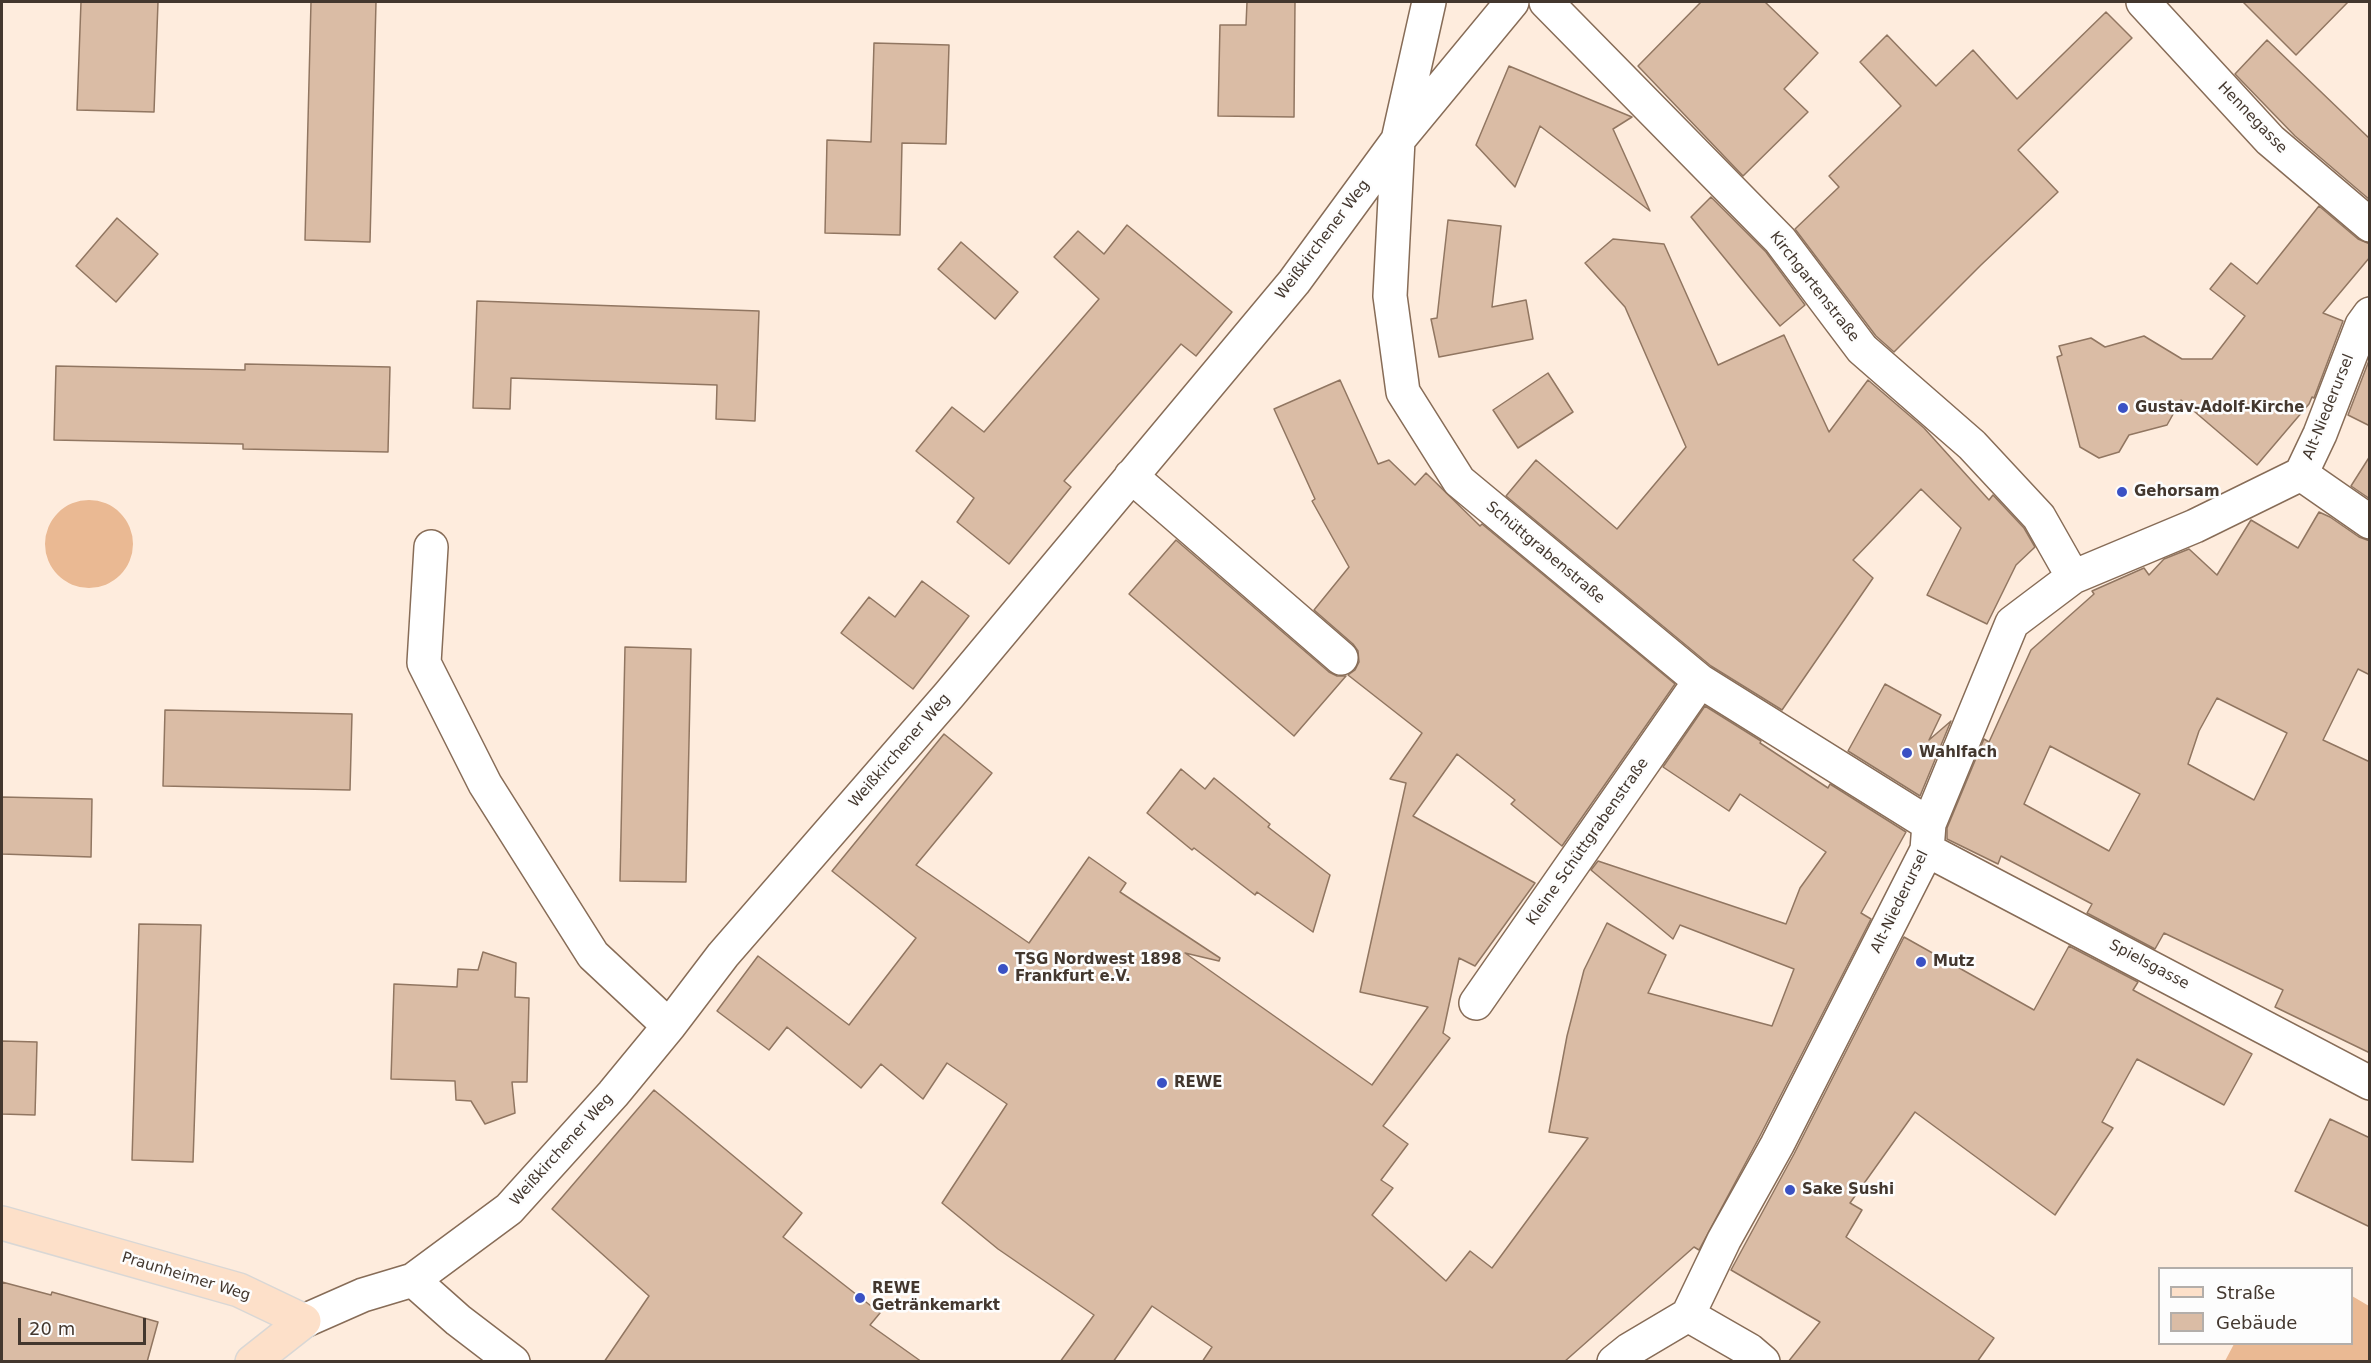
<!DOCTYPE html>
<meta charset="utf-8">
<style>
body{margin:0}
#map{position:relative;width:2371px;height:1363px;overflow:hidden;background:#feecdd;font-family:"DejaVu Sans",sans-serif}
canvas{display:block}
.frame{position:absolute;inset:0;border:3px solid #43372e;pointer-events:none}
.legend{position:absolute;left:2158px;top:1267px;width:195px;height:78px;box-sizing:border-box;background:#fdfdfd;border:2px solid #b3aeaa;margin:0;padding:8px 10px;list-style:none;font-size:18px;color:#43372e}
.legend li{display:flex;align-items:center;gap:12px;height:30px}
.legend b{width:30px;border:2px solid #b3aeaa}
.scale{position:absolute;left:18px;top:1318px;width:128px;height:27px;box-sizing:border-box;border:3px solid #43372e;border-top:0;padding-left:8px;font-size:18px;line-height:21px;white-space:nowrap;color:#43372e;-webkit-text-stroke:4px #fdfdfd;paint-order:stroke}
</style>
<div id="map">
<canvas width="2371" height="1363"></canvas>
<div class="frame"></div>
<ul class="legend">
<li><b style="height:8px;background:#fde0c9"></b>Straße</li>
<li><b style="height:16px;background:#dabca5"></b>Gebäude</li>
</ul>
<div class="scale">20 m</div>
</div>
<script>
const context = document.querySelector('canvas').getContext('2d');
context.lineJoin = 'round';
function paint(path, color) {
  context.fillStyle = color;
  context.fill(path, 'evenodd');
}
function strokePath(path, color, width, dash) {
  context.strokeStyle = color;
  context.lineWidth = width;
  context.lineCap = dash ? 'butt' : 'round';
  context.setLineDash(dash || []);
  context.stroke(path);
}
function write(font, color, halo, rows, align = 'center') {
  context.font = font + ' "DejaVu Sans",sans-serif';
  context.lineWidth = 5;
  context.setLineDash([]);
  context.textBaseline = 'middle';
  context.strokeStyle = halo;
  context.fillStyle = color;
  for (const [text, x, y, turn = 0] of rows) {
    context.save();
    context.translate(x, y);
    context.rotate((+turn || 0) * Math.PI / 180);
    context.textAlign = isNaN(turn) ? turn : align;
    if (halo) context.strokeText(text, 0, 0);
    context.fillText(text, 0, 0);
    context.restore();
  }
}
paint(new Path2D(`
 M45 544a44 44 0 1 1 88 0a44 44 0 1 1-88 0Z
 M 2352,1296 L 2369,1306 L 2369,1361 L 2225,1361 L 2234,1344 L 2352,1344 Z`), '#eab993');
const building = new Path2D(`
 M 81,2 L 158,2 L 154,112 L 77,110 Z
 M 311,2 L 376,2 L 370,242 L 305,240 Z
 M 1247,2 L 1295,2 L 1294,117 L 1218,116 L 1220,25 L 1246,25 Z
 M 1701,2 L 1765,2 L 1818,53 L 1784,89 L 1808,112 L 1743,176 L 1638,66 Z
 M 2243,2 L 2348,2 L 2296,55 Z
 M 2106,12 L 2132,38 L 2018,150 L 2058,192 L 1981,265 L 1894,352 L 1876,336 L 1795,229 L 1839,187 L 1829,176 L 1901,106 L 1860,62 L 1887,35 L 1936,86 L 1973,50 L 2017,99 Z
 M 2267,40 L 2370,139 L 2370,200 L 2295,136 L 2235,74 Z
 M 874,43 L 949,45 L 946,144 L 902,143 L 900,235 L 825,233 L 827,140 L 871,142 Z
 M 1509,66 L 1632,117 L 1613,129 L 1650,211 L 1540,126 L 1515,187 L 1476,145 Z
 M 1711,197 L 1766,252 L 1805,305 L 1780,326 L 1691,217 Z
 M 2319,206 L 2358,239 L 2370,244 L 2370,257 L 2323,313 L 2343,321 L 2314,398 L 2312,397 L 2309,404 L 2257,465 L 2181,400 L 2167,425 L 2129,435 L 2119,452 L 2099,458 L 2080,447 L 2057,357 L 2062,355 L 2059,346 L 2091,338 L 2105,347 L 2144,336 L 2182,359 L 2212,359 L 2245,316 L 2210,289 L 2231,263 L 2257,284 Z
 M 117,218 L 158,254 L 116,302 L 76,266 Z
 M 1448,220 L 1501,226 L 1492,307 L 1526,300 L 1533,339 L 1439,357 L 1431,319 L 1437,318 Z
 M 1127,225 L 1232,312 L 1196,356 L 1181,344 L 1064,481 L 1071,487 L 1009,564 L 957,522 L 974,498 L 916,451 L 952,407 L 984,432 L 1099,299 L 1054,257 L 1078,231 L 1104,254 Z
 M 1613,239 L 1664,244 L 1718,365 L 1784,335 L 1829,432 L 1868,380 L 1924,428 L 1989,500 L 1993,495 L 2024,528 L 2035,547 L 2016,565 L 1987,624 L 1927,595 L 1961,528 L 1921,489 L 1853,560 L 1873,578 L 1782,710 L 1711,666 L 1506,496 L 1536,460 L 1617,529 L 1686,447 L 1625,307 L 1585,263 Z
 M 961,242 L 1018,292 L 995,319 L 938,269 Z
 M 477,301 L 759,311 L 755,421 L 716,419 L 717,385 L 511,378 L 510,409 L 473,408 Z
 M 2370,358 L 2370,426 L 2348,415 Z
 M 245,364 L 390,367 L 388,452 L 243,449 L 243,444 L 54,440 L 56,366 L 245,370 Z
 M 1548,373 L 1573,412 L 1518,448 L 1493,410 Z
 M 1340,380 L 1378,464 L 1389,460 L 1415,485 L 1426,473 L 1480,526 L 1482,524 L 1675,684 L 1562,846 L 1511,804 L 1515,800 L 1457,754 L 1413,816 L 1535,883 L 1475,966 L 1459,958 L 1443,1033 L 1450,1038 L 1383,1126 L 1408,1144 L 1381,1180 L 1393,1188 L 1372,1215 L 1446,1281 L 1470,1251 L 1492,1268 L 1588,1138 L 1549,1132 L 1567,1036 L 1584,970 L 1607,923 L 1666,955 L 1648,993 L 1772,1026 L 1794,969 L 1680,925 L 1673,939 L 1591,870 L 1598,861 L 1786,924 L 1800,888 L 1826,852 L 1740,794 L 1729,811 L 1663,767 L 1705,706 L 1761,741 L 1760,743 L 1828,788 L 1830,784 L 1906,832 L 1861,913 L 1871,919 L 1760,1136 L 1699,1250 L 1694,1247 L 1564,1362 L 1202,1362 L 1212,1347 L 1152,1306 L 1113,1362 L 1060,1362 L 1094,1315 L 998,1249 L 942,1203 L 1007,1104 L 947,1063 L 923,1099 L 881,1064 L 861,1088 L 787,1027 L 769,1050 L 717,1011 L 758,956 L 849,1025 L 916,938 L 832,871 L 944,734 L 992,773 L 916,865 L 1029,943 L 1089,857 L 1126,883 L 1120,892 L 1220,958 L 1219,961 L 1185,953 L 1372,1085 L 1428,1007 L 1360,992 L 1406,783 L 1390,779 L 1422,733 L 1348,675 L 1355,670 L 1359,662 L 1358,651 L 1353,644 L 1314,610 L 1349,567 L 1312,501 L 1315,499 L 1274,409 Z
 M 2370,456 L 2370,499 L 2351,486 Z
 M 2319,512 L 2330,517 L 2359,537 L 2370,541 L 2370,675 L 2358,669 L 2323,740 L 2370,762 L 2370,1053 L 2275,1007 L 2283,990 L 2164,933 L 2155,949 L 2087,913 L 2092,904 L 2001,856 L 1998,864 L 1947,839 L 1947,828 L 1984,739 L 1989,742 L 2031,650 L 2094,594 L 2092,591 L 2144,568 L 2149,575 L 2164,559 L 2189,549 L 2217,575 L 2251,520 L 2298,548 ZM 2217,698 L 2287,733 L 2254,800 L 2188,764 L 2199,731 ZM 2050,746 L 2140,794 L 2109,851 L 2024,804 Z
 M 1176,540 L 1329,672 L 1337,676 L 1346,676 L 1294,736 L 1129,594 Z
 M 922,581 L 969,616 L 913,689 L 841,633 L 869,597 L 895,617 Z
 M 625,647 L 691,649 L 686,882 L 620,881 Z
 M 1885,684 L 1941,715 L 1929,740 L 1951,721 L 1920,796 L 1848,751 Z
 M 165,710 L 352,714 L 350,790 L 163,786 Z
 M 1181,769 L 1205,789 L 1214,778 L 1270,824 L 1268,827 L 1330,875 L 1313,932 L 1257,892 L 1255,895 L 1194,848 L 1192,850 L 1147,813 Z
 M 2,797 L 92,799 L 91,857 L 2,854 Z
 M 139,924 L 201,925 L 193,1162 L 132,1160 Z
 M 1904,937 L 2034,1010 L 2069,946 L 2138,982 L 2133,990 L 2252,1054 L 2224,1105 L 2137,1059 L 2102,1122 L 2113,1128 L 2055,1215 L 1915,1112 L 1850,1203 L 1862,1210 L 1846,1237 L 1994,1338 L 1977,1362 L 1788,1362 L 1820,1322 L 1731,1270 L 1794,1154 Z
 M 483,952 L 516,963 L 515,997 L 529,998 L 527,1082 L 512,1082 L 515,1113 L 485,1124 L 471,1101 L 456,1100 L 455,1081 L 391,1079 L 394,984 L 457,987 L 458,969 L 478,970 Z
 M 2,1041 L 37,1042 L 35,1115 L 2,1114 Z
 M 654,1090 L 802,1213 L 783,1237 L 880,1313 L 870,1325 L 922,1362 L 604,1362 L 649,1296 L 552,1209 Z
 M 2330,1119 L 2370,1138 L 2370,1227 L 2295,1191 Z
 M 2,1282 L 51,1295 L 52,1292 L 158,1322 L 147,1362 L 2,1362 Z`);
paint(building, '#dabca5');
strokePath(building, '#917661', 1.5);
const minor = new Path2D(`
 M 1429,2 L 1398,140 L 1390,296 L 1403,392 L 1459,481 L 1700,681 L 1929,824
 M 1546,2 L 1780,240 L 1862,349 L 1972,445 L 2039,517 L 2073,577
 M 2143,2 L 2270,140 L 2370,225
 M 2301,474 L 2370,522
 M 1131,476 L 1341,658
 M 431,547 L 424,663 L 485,784 L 593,955 L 669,1026
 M 1927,850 L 2370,1083
 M 1476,1003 L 1700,681
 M 413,1280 L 458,1320 L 513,1362
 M 1688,1315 L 1749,1350 L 1763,1362
 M 304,1321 L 363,1295 L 413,1280 L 509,1209 L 613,1094 L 669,1026 L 723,955 L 949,695 L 1294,282 L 1398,140 L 1512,2
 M 1614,1362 L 1629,1350 L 1688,1315 L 1724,1240 L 1777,1145 L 1927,850 L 1929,824 L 2012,623 L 2073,577 L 2195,526 L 2301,474 L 2320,434 L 2362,325 L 2370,314`);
const major = new Path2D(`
 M 2,1223 L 239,1290 L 304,1321 L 252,1362`);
strokePath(minor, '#876c57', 36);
strokePath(major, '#d9d7d5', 36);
strokePath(minor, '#fff', 33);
strokePath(major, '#fde0c9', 33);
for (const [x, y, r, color] of [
 [2123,408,6,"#3a51c4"],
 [2122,492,6,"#3a51c4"],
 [1907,753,6,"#3a51c4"],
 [1921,962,6,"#3a51c4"],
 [1003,969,6,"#3a51c4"],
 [1162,1083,6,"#3a51c4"],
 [1790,1190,6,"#3a51c4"],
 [860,1298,6,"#3a51c4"]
]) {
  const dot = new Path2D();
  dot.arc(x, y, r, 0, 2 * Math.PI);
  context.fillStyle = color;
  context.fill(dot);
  strokePath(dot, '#fdfdfd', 2);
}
write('15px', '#43372e', '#fdfdfd', [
 ["Hennegasse",2252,118,46],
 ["Weißkirchener Weg",1323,240,-53],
 ["Kirchgartenstraße",1814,287,52],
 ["Alt-Niederursel",2329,407,-68],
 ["Schüttgrabenstraße",1545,553,40],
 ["Weißkirchener Weg",900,751,-49],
 ["Kleine Schüttgrabenstraße",1588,842,-55],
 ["Alt-Niederursel",1900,902,-64],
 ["Spielsgasse",2149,965,28],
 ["Weißkirchener Weg",562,1150,-48],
 ["Praunheimer Weg",186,1277,17]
]);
write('bold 15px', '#43372e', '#fdfdfd', [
 ["Gustav-Adolf-Kirche",2135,408],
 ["Gehorsam",2134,492],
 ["Wahlfach",1919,753],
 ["TSG Nordwest 1898",1015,960],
 ["Frankfurt e.V.",1015,977],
 ["Mutz",1933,962],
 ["REWE",1174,1083],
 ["Sake Sushi",1802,1190],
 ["REWE",872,1289],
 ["Getränkemarkt",872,1306]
], 'left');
</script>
